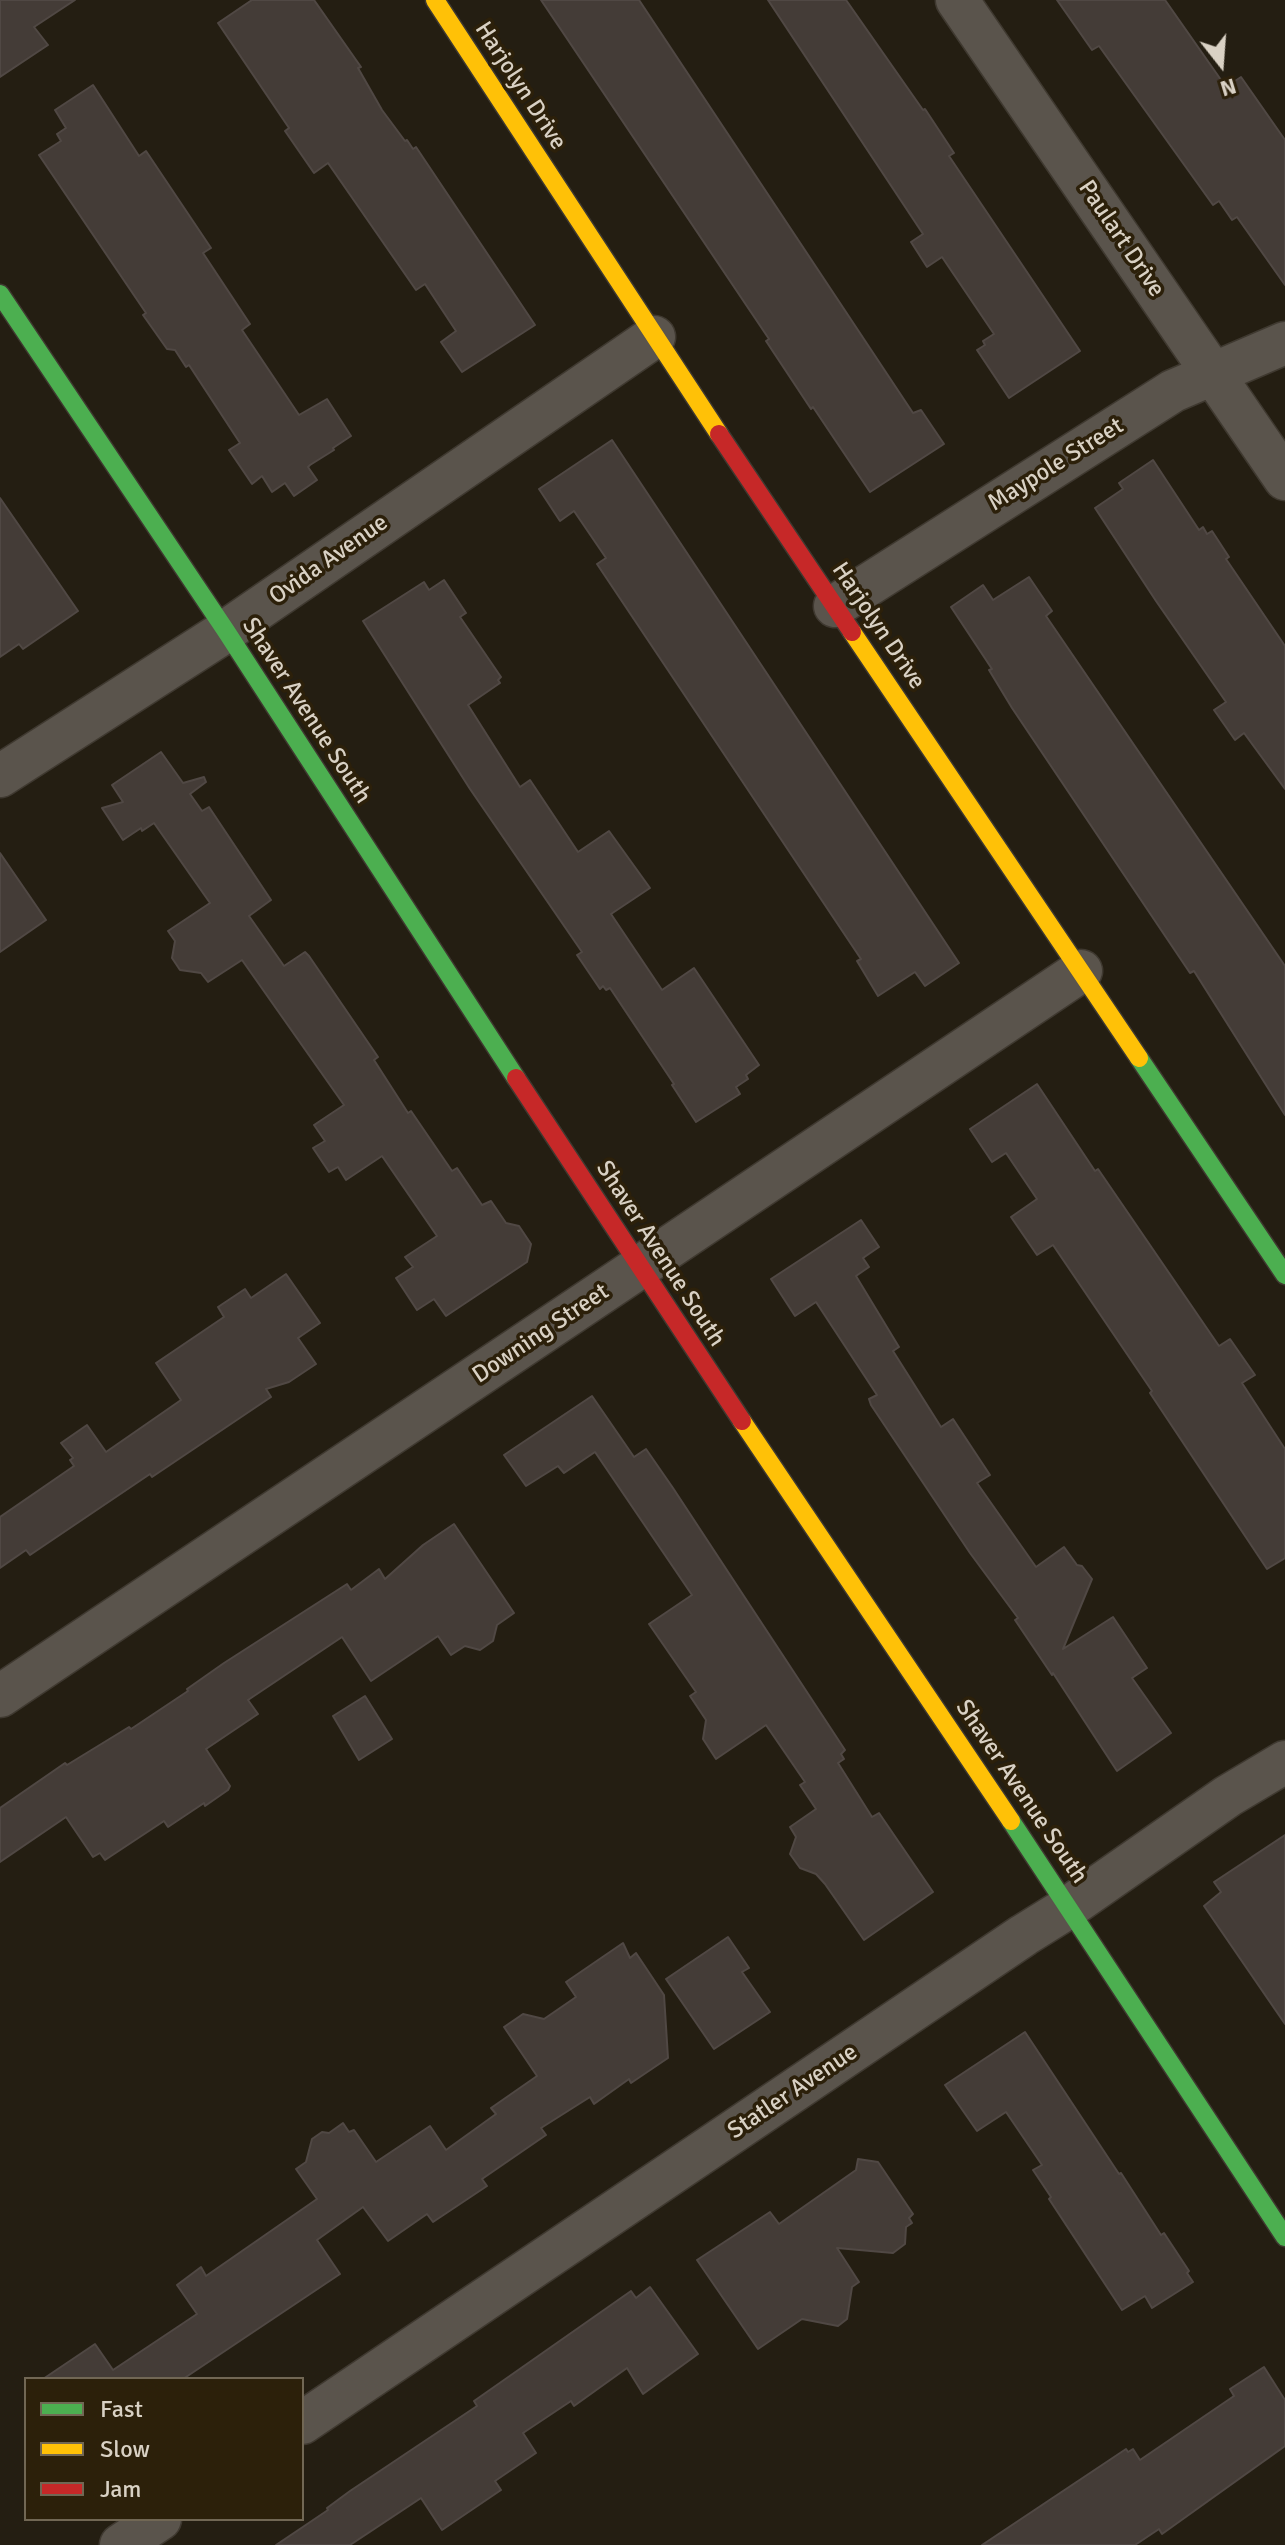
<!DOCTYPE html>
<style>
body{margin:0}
#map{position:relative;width:1285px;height:2545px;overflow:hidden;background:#241e12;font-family:Signika,sans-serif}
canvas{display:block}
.legend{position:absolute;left:24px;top:2377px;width:280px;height:144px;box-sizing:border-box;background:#2c200a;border:2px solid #716754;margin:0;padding:10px 14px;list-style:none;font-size:24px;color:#d9d1c4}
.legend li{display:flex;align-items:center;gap:16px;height:40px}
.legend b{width:40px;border:2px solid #716754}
.north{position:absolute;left:1181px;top:24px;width:80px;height:80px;-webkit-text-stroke:6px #2c200a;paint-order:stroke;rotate:163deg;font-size:22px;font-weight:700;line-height:32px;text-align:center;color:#d9d1c4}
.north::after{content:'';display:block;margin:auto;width:28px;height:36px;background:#d9d1c4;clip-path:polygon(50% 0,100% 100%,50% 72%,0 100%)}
</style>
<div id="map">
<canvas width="1285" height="2545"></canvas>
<ul class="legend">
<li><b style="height:10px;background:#4caf50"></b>Fast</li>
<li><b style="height:10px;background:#ffc107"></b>Slow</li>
<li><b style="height:10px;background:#c62828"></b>Jam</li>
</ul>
<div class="north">N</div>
</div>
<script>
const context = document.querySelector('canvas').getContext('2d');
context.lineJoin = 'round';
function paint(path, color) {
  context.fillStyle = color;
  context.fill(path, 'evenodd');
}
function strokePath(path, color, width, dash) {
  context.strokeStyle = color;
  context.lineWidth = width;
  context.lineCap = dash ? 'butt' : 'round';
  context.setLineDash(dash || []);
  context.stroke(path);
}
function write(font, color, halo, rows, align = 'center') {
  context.font = font + ' Signika,sans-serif';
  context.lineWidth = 7;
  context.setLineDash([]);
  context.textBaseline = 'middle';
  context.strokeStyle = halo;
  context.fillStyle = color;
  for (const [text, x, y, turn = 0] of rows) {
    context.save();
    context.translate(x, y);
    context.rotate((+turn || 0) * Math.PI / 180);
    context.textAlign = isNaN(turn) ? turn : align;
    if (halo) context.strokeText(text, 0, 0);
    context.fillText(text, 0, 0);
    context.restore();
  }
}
const building = new Path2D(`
 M 0,0 L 75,0 L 34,27 L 48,45 L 0,77 Z
 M 252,0 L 314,0 L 361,67 L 358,68 L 382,110 L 405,141 L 407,140 L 413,149 L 416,147 L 535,325 L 462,372 L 441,342 L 456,331 L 425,284 L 416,290 L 328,163 L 314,173 L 285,131 L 289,128 L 218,23 Z
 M 541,0 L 639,0 L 913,413 L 921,410 L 944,444 L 870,492 L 813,407 L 811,409 L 766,341 L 769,339 Z
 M 768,0 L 846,0 L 923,110 L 925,109 L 954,153 L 949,156 L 1080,351 L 1009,398 L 977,350 L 985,345 L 983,341 L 994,334 L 942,257 L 927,267 L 911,242 L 923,234 Z
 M 1057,0 L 1165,0 L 1226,87 L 1241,77 L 1285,140 L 1285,285 L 1237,217 L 1232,220 L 1219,201 L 1213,205 L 1099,46 L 1092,50 Z
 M 93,85 L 139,156 L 146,151 L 211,248 L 203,253 L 250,324 L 242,330 L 299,415 L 327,399 L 351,436 L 333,448 L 334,450 L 310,465 L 308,467 L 317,480 L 294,496 L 285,483 L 272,492 L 262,476 L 252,484 L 229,450 L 240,443 L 189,365 L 186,367 L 175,350 L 167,349 L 143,315 L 146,313 L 39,155 L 61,141 L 57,134 L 66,128 L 55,110 Z
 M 612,440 L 959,963 L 925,986 L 915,972 L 878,996 L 857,961 L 861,959 L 597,564 L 606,558 L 574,511 L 560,521 L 539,489 Z
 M 1153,460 L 1199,530 L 1203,527 L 1207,534 L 1212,531 L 1229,557 L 1226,559 L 1285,646 L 1285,789 L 1244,733 L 1235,740 L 1214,710 L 1226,702 L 1156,601 L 1095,508 L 1123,489 L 1119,483 Z
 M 0,498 L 78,611 L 23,649 L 19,644 L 0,657 Z
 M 1029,577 L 1052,611 L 1046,616 L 1285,966 L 1285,1115 L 1194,971 L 1190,973 L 1012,708 L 989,670 L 992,669 L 951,607 L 983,585 L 993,600 Z
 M 444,580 L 466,613 L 460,617 L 501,677 L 498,680 L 500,683 L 468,705 L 520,787 L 530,780 L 578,852 L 609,831 L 650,888 L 611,914 L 662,990 L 694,968 L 759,1065 L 746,1075 L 748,1079 L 736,1087 L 740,1094 L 696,1122 L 672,1085 L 674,1084 L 610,988 L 606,990 L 603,986 L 600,989 L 577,955 L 582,952 L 470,789 L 363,621 L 424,582 L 429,590 Z
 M 161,752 L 183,783 L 204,777 L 206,782 L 190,794 L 202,811 L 209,807 L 271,900 L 249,916 L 284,966 L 305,952 L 309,956 L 378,1057 L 374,1060 L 408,1113 L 411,1111 L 452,1171 L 457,1168 L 482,1205 L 491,1201 L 506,1223 L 519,1226 L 531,1244 L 527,1262 L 446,1316 L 434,1299 L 417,1310 L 396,1278 L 413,1267 L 405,1257 L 437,1236 L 382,1156 L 346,1180 L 338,1167 L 329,1172 L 313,1148 L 325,1141 L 314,1125 L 344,1105 L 242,960 L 208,982 L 201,973 L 180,970 L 172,958 L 175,941 L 168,931 L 210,903 L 154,823 L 142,831 L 141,828 L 123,840 L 102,808 L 123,802 L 112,785 Z
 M 0,853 L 46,920 L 0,952 Z
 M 1037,1084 L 1095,1171 L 1098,1169 L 1219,1346 L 1230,1339 L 1255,1375 L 1242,1383 L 1285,1449 L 1285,1558 L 1267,1569 L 1150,1393 L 1152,1391 L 1053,1245 L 1037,1255 L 1011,1217 L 1037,1199 L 1006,1153 L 992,1162 L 970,1129 Z
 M 861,1220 L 879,1247 L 863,1258 L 869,1267 L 856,1276 L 899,1347 L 893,1351 L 941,1427 L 953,1419 L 990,1475 L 977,1483 L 1036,1567 L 1064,1547 L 1077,1565 L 1082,1566 L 1092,1579 L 1063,1649 L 1113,1617 L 1147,1668 L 1132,1678 L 1171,1733 L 1117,1771 L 1053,1673 L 1052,1675 L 1015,1620 L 1018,1618 L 970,1553 L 871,1405 L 869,1399 L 877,1395 L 816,1302 L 795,1316 L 771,1279 Z
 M 286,1274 L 320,1323 L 298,1338 L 316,1364 L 289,1382 L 266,1389 L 271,1397 L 152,1477 L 150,1474 L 30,1555 L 26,1550 L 0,1568 L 0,1517 L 74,1466 L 70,1460 L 73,1458 L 61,1443 L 87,1425 L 106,1452 L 181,1400 L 156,1363 L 224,1317 L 218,1307 L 245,1289 L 251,1298 Z
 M 592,1396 L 634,1457 L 646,1449 L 673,1488 L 845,1750 L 841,1754 L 844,1759 L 838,1763 L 872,1817 L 879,1813 L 933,1892 L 864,1940 L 825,1884 L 816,1874 L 800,1868 L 790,1854 L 796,1837 L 790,1827 L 816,1809 L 800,1785 L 805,1782 L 766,1725 L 716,1759 L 703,1739 L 706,1720 L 690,1696 L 696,1692 L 649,1624 L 692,1595 L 595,1452 L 564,1473 L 558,1466 L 526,1486 L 504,1455 Z
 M 454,1524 L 514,1613 L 497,1625 L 493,1641 L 480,1650 L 465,1646 L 451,1655 L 438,1636 L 371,1681 L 342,1637 L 248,1700 L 258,1714 L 206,1749 L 230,1786 L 228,1790 L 205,1806 L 204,1803 L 168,1827 L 164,1821 L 105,1860 L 100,1853 L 93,1857 L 66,1817 L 0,1862 L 0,1808 L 65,1763 L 67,1765 L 129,1727 L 131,1729 L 188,1691 L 187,1689 L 224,1663 L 347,1584 L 351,1590 L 379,1569 L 385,1579 L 423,1545 Z
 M 365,1696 L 392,1739 L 359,1760 L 333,1716 Z
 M 1285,1835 L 1285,2024 L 1204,1906 L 1221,1892 L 1214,1882 Z
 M 728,1937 L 749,1968 L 742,1972 L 770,2012 L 714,2049 L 666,1979 Z
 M 623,1943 L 630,1958 L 636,1953 L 664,1995 L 668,2058 L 631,2083 L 629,2079 L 594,2104 L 590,2097 L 541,2128 L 546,2135 L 482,2179 L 487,2186 L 433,2222 L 427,2214 L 388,2241 L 363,2207 L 317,2240 L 340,2274 L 183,2379 L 43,2379 L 95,2344 L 113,2370 L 197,2314 L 177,2285 L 201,2267 L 206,2276 L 317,2199 L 296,2169 L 306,2162 L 312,2139 L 322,2132 L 329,2133 L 343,2123 L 349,2132 L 354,2130 L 376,2162 L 430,2126 L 446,2150 L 496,2114 L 491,2108 L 537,2076 L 504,2027 L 523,2014 L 544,2019 L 576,1997 L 566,1982 Z
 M 1025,2032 L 1119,2174 L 1121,2173 L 1161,2235 L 1164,2233 L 1189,2271 L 1187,2273 L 1193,2282 L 1152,2308 L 1145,2296 L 1122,2310 L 1049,2199 L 1051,2197 L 1033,2170 L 1042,2165 L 1006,2112 L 977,2131 L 945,2085 Z
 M 858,2159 L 878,2162 L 913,2214 L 909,2218 L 912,2223 L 906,2227 L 905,2244 L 893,2253 L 837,2248 L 859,2282 L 852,2287 L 847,2319 L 838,2326 L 802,2319 L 758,2349 L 697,2260 L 770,2212 L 779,2224 L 856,2170 Z
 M 650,2287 L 698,2354 L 643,2394 L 627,2368 L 574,2406 L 571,2401 L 523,2433 L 536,2453 L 495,2481 L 501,2490 L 442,2530 L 421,2498 L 350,2545 L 276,2545 L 328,2510 L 327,2508 L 350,2491 L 477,2406 L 474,2401 L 631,2291 L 636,2298 Z
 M 1264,2367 L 1285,2400 L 1285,2446 L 1162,2534 L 1159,2529 L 1135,2545 L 982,2545 L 1126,2449 L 1128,2452 L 1133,2449 L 1140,2460 L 1234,2396 L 1230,2389 Z`);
paint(building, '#443c37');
strokePath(building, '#504844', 2);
const street = new Path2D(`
 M 957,0 L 1285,479
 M 835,606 L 1173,391 L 1285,343
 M 0,776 L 226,631 L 654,337
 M 0,1696 L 1081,971
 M 302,2423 L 1024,1935 L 1069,1907 L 1228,1796 L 1285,1762
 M 121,2545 L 160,2519`);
const fast = new Path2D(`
 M 0,294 L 226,631 L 516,1078
 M 1139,1058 L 1285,1275
 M 1011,1821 L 1285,2237`);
const slow = new Path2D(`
 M 435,0 L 719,434
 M 852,632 L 1139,1058
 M 742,1421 L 1011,1821`);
const jam = new Path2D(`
 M 719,434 L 852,632
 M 516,1078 L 742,1421`);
strokePath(street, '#3f3930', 45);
strokePath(fast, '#3f3930', 21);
strokePath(slow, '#3f3930', 21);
strokePath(jam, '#3f3930', 21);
strokePath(street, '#5a544c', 42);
strokePath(fast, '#4caf50', 18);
strokePath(slow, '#ffc107', 18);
strokePath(jam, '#c62828', 18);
write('24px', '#d9d1c4', '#2c200a', [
 ["Harjolyn Drive",520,86,57],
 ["Paulart Drive",1121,239,56],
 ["Maypole Street",1056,465,-32],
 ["Ovida Avenue",329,560,-35],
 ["Harjolyn Drive",878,626,56],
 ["Shaver Avenue South",306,711,57],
 ["Shaver Avenue South",660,1254,57],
 ["Downing Street",541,1334,-34],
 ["Shaver Avenue South",1021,1792,56],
 ["Statler Avenue",793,2092,-34]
]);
</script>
